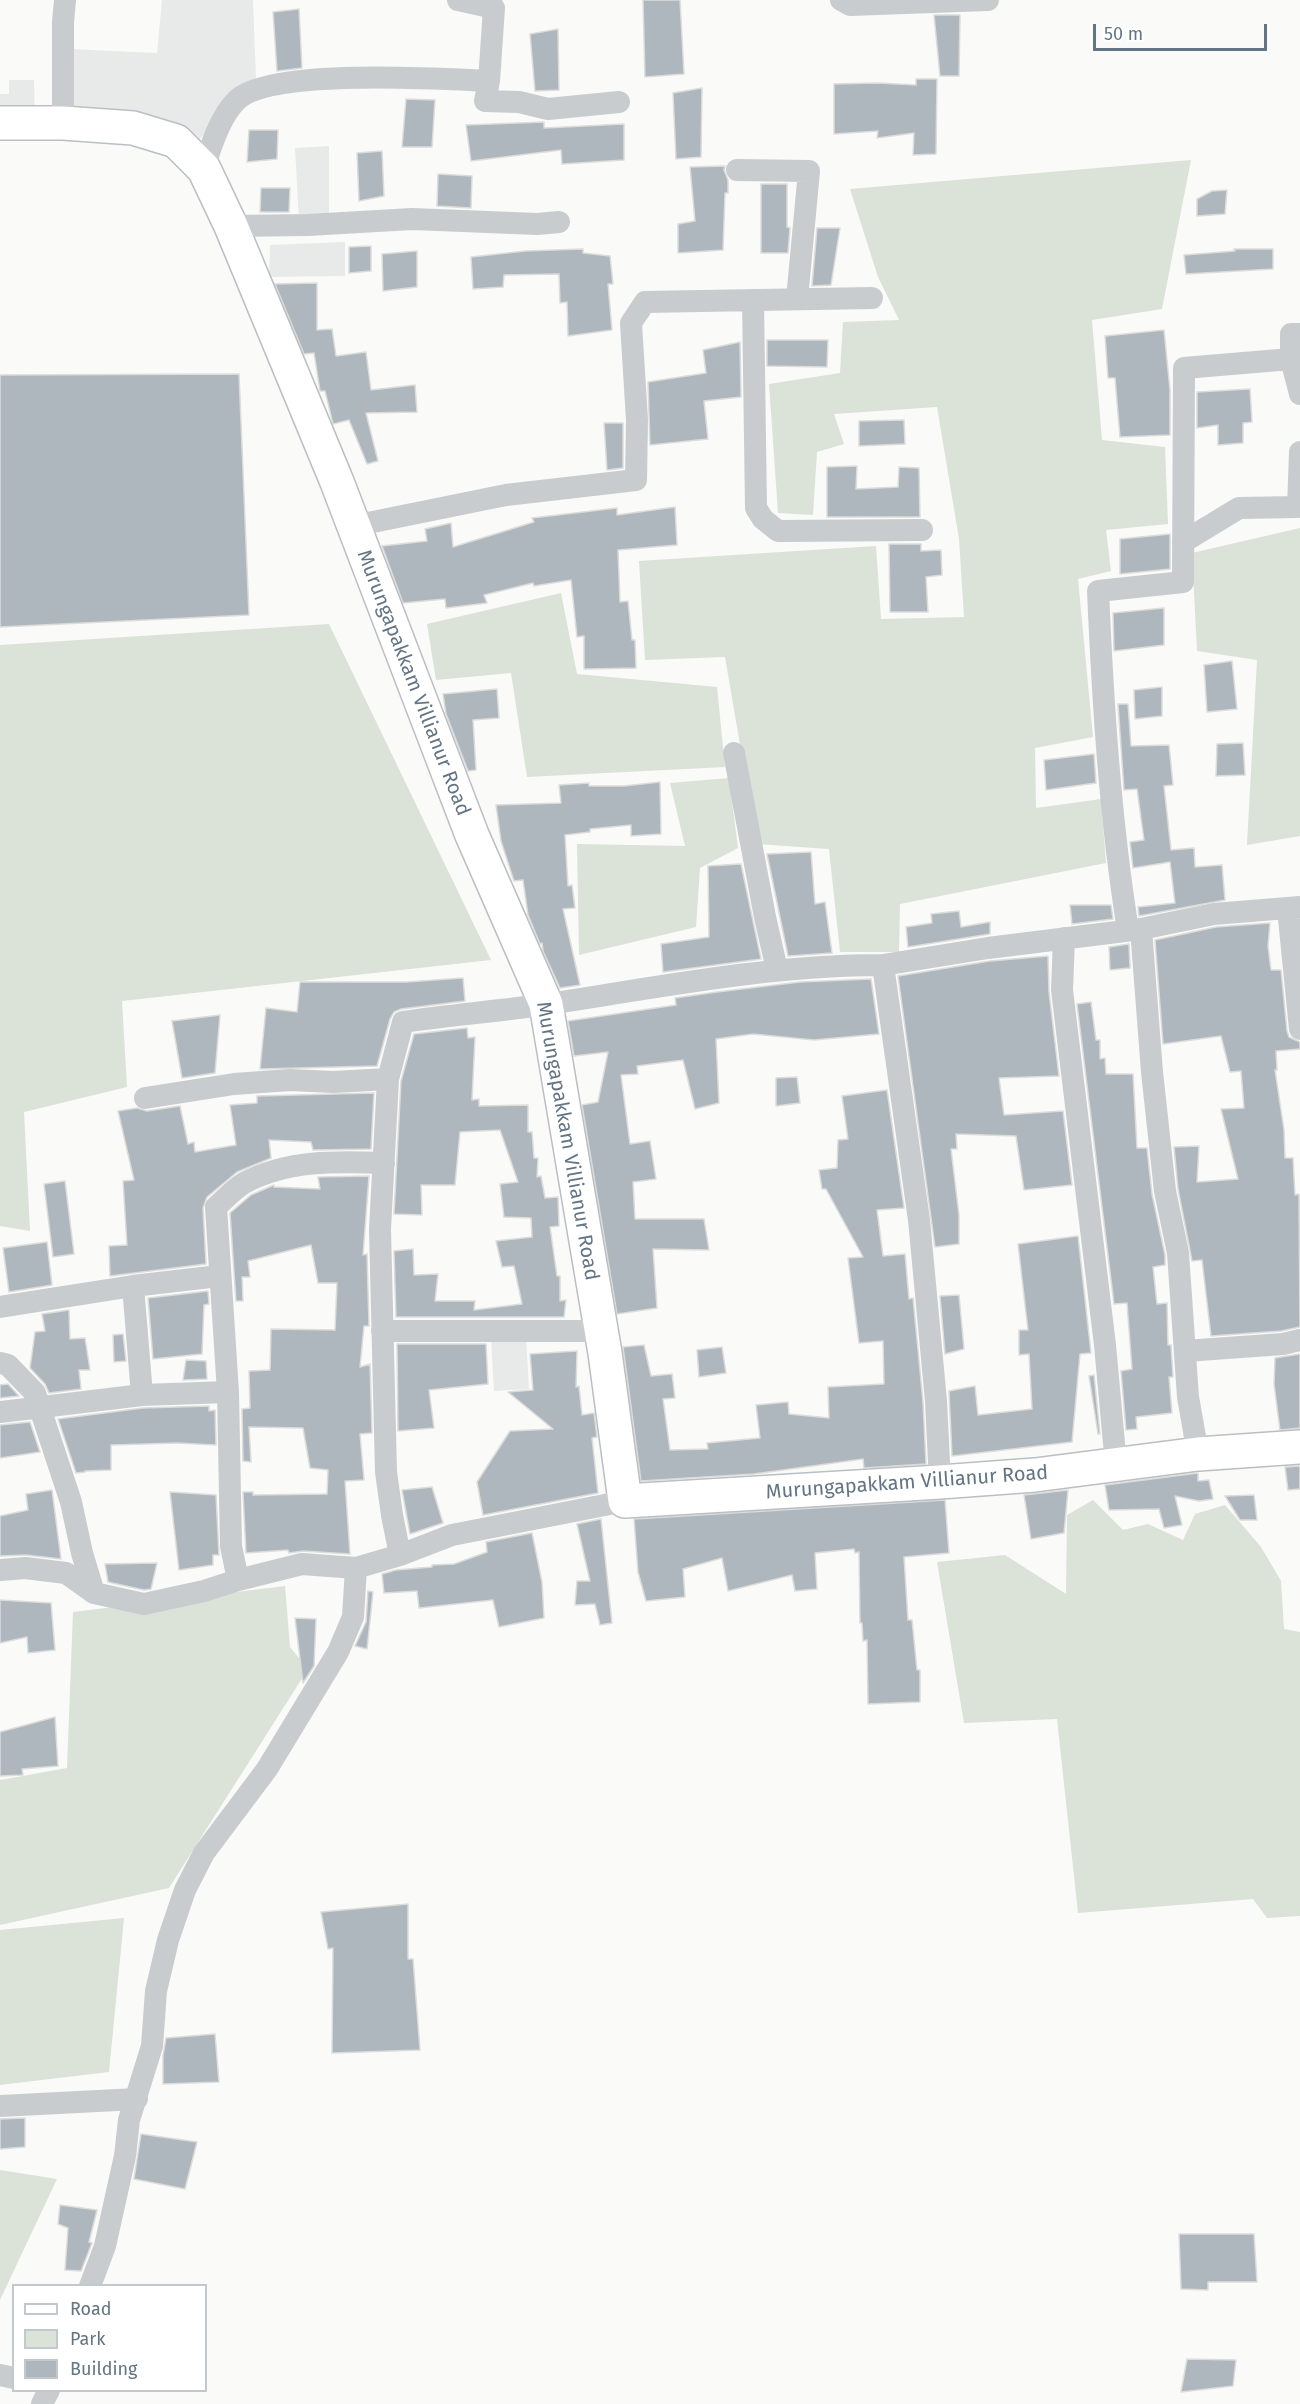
<!DOCTYPE html>
<style>
body{margin:0}
#map{position:relative;width:1300px;height:2404px;overflow:hidden;background:#fafaf8;font-family:"Fira Sans",sans-serif}
canvas{display:block}
.legend{position:absolute;left:12px;top:2284px;width:195px;height:108px;box-sizing:border-box;background:#fff;border:2px solid #c1c8ce;margin:0;padding:8px 10px;list-style:none;font-size:18px;color:#637584}
.legend li{display:flex;align-items:center;gap:12px;height:30px}
.legend b{width:30px;border:2px solid #c1c8ce}
.scale{position:absolute;left:1093px;top:24px;width:174px;height:27px;box-sizing:border-box;border:3px solid #637584;border-top:0;padding-left:8px;font-size:18px;line-height:21px;white-space:nowrap;color:#637584;-webkit-text-stroke:4px #fff;paint-order:stroke}
</style>
<div id="map">
<canvas width="1300" height="2404"></canvas>
<ul class="legend">
<li><b style="height:8px;background:#fff"></b>Road</li>
<li><b style="height:16px;background:#dbe2d8"></b>Park</li>
<li><b style="height:16px;background:#aeb7bd"></b>Building</li>
</ul>
<div class="scale">50 m</div>
</div>
<script>
const context = document.querySelector('canvas').getContext('2d');
context.lineJoin = 'round';
function paint(path, color) {
  context.fillStyle = color;
  context.fill(path, 'evenodd');
}
function strokePath(path, color, width, dash) {
  context.strokeStyle = color;
  context.lineWidth = width;
  context.lineCap = dash ? 'butt' : 'round';
  context.setLineDash(dash || []);
  context.stroke(path);
}
function write(font, color, halo, rows, align = 'center') {
  context.font = font + ' "Fira Sans",sans-serif';
  context.lineWidth = 6;
  context.setLineDash([]);
  context.textBaseline = 'middle';
  context.strokeStyle = halo;
  context.fillStyle = color;
  for (const [text, x, y, turn = 0] of rows) {
    context.save();
    context.translate(x, y);
    context.rotate((+turn || 0) * Math.PI / 180);
    context.textAlign = isNaN(turn) ? turn : align;
    if (halo) context.strokeText(text, 0, 0);
    context.fillText(text, 0, 0);
    context.restore();
  }
}
paint(new Path2D(`
 M 162,0 L 253,0 L 256,79 L 213,121 L 198,142 L 71,117 L 71,49 L 157,53 Z
 M 9,80 L 34,80 L 35,119 L 0,119 L 0,94 L 9,94 Z
 M 329,146 L 329,219 L 299,220 L 295,148 Z
 M 345,242 L 345,276 L 269,277 L 270,245 Z
 M 526,1336 L 529,1389 L 494,1391 L 491,1338 Z`), '#e8e9e9');
paint(new Path2D(`
 M 1191,160 L 1162,309 L 1092,320 L 1102,440 L 1165,447 L 1168,524 L 1106,530 L 1111,571 L 1078,579 L 1093,737 L 1035,748 L 1036,808 L 1101,799 L 1106,863 L 900,904 L 899,952 L 840,952 L 829,849 L 757,844 L 725,657 L 645,660 L 639,561 L 876,546 L 881,619 L 964,617 L 959,539 L 937,407 L 834,414 L 844,444 L 817,452 L 813,515 L 778,513 L 769,384 L 840,373 L 843,322 L 899,320 L 878,277 L 850,189 Z
 M 1300,528 L 1300,836 L 1247,845 L 1257,660 L 1197,651 L 1192,553 Z
 M 561,593 L 577,674 L 717,687 L 725,767 L 527,777 L 511,673 L 436,680 L 427,624 Z
 M 329,624 L 491,960 L 122,1001 L 127,1087 L 24,1112 L 30,1231 L 0,1226 L 0,645 Z
 M 729,778 L 738,848 L 700,868 L 696,927 L 579,955 L 577,844 L 685,846 L 670,783 Z
 M 1093,1500 L 1123,1530 L 1148,1524 L 1183,1540 L 1195,1514 L 1225,1505 L 1261,1547 L 1281,1581 L 1284,1629 L 1300,1632 L 1300,1916 L 1267,1918 L 1253,1899 L 1078,1913 L 1057,1719 L 964,1723 L 937,1562 L 1005,1555 L 1066,1594 L 1067,1515 Z
 M 285,1586 L 290,1647 L 308,1669 L 169,1888 L 0,1925 L 0,1780 L 67,1768 L 73,1612 Z
 M 124,1918 L 109,2072 L 0,2085 L 0,1930 Z
 M 0,2170 L 57,2179 L 0,2300 Z`), '#dbe2d8');
const building = new Path2D(`
 M 643,0 L 680,0 L 684,74 L 645,77 Z
 M 299,9 L 302,68 L 277,71 L 273,12 Z
 M 934,15 L 960,15 L 959,76 L 940,76 Z
 M 558,29 L 559,90 L 535,91 L 530,34 Z
 M 916,79 L 937,79 L 936,154 L 913,155 L 914,133 L 877,138 L 878,131 L 834,134 L 834,84 L 878,83 L 916,85 Z
 M 702,88 L 701,157 L 676,159 L 673,93 Z
 M 406,99 L 435,100 L 432,147 L 402,147 Z
 M 544,122 L 544,128 L 624,124 L 624,160 L 562,164 L 561,150 L 471,161 L 466,125 Z
 M 249,130 L 278,130 L 277,159 L 247,162 Z
 M 382,151 L 384,196 L 359,201 L 357,153 Z
 M 725,166 L 724,170 L 728,180 L 728,193 L 725,193 L 723,250 L 678,253 L 678,224 L 695,221 L 690,167 Z
 M 438,174 L 472,176 L 471,208 L 437,206 Z
 M 761,184 L 787,184 L 787,227 L 790,228 L 788,253 L 761,253 Z
 M 261,188 L 290,188 L 289,212 L 260,212 Z
 M 1227,190 L 1225,214 L 1197,216 L 1197,199 L 1212,191 Z
 M 817,228 L 840,228 L 831,285 L 812,286 Z
 M 371,246 L 371,271 L 349,273 L 349,247 Z
 M 583,249 L 583,253 L 610,256 L 613,284 L 608,284 L 612,330 L 568,336 L 567,302 L 560,303 L 559,274 L 504,275 L 503,287 L 473,289 L 471,257 L 525,251 Z
 M 1234,249 L 1273,249 L 1273,269 L 1186,274 L 1184,255 L 1235,251 Z
 M 417,251 L 417,287 L 383,291 L 382,254 Z
 M 317,283 L 317,330 L 332,329 L 336,356 L 366,352 L 371,390 L 415,385 L 417,412 L 366,413 L 378,461 L 367,464 L 349,420 L 333,424 L 325,391 L 320,391 L 314,353 L 304,354 L 275,284 Z
 M 1164,330 L 1170,390 L 1170,435 L 1120,437 L 1115,378 L 1108,378 L 1105,336 Z
 M 767,340 L 828,340 L 827,367 L 767,366 Z
 M 740,342 L 741,397 L 704,401 L 708,439 L 650,445 L 648,382 L 706,373 L 703,350 Z
 M 239,374 L 249,615 L 0,627 L 0,375 Z
 M 1250,389 L 1252,422 L 1243,423 L 1243,443 L 1218,445 L 1218,425 L 1197,428 L 1197,392 Z
 M 904,420 L 905,444 L 859,446 L 859,421 Z
 M 604,423 L 623,423 L 623,468 L 607,470 Z
 M 857,466 L 856,489 L 898,487 L 899,467 L 919,468 L 920,517 L 827,517 L 827,467 Z
 M 675,507 L 677,545 L 618,550 L 620,602 L 628,601 L 632,640 L 635,640 L 636,668 L 584,669 L 584,636 L 577,637 L 571,580 L 534,586 L 533,583 L 484,595 L 487,603 L 446,608 L 445,599 L 403,603 L 382,546 L 427,541 L 425,529 L 451,523 L 453,547 L 534,522 L 532,518 L 617,508 L 617,515 Z
 M 1170,534 L 1170,569 L 1120,574 L 1120,539 Z
 M 889,544 L 921,544 L 921,551 L 941,550 L 942,575 L 926,577 L 928,612 L 890,612 Z
 M 1164,608 L 1164,645 L 1114,651 L 1113,613 Z
 M 1232,661 L 1237,709 L 1207,712 L 1204,665 Z
 M 1162,687 L 1162,716 L 1135,719 L 1134,690 Z
 M 497,689 L 499,718 L 473,720 L 476,770 L 468,771 L 446,714 L 443,694 Z
 M 1118,704 L 1128,704 L 1131,746 L 1169,745 L 1173,785 L 1164,786 L 1171,850 L 1194,848 L 1195,867 L 1222,865 L 1225,900 L 1139,916 L 1138,907 L 1175,903 L 1170,862 L 1133,868 L 1130,842 L 1144,840 L 1137,789 L 1124,790 Z
 M 1243,743 L 1245,775 L 1216,776 L 1217,744 Z
 M 1094,754 L 1096,783 L 1046,790 L 1044,760 Z
 M 660,782 L 661,834 L 631,836 L 631,825 L 590,829 L 590,832 L 565,835 L 568,886 L 572,885 L 575,908 L 563,909 L 580,985 L 560,988 L 543,951 L 542,943 L 540,944 L 528,915 L 523,880 L 514,881 L 501,841 L 496,805 L 561,803 L 559,785 L 589,783 L 589,786 L 624,786 Z
 M 811,852 L 815,904 L 825,902 L 832,953 L 788,956 L 767,854 Z
 M 741,864 L 761,959 L 663,972 L 661,944 L 709,937 L 708,866 Z
 M 1070,905 L 1111,905 L 1113,919 L 1072,924 Z
 M 959,911 L 961,927 L 990,922 L 990,934 L 908,947 L 906,927 L 932,923 L 931,914 Z
 M 1270,923 L 1268,946 L 1271,970 L 1281,970 L 1287,1031 L 1289,1037 L 1300,1042 L 1300,1049 L 1276,1051 L 1277,1070 L 1275,1070 L 1284,1130 L 1285,1158 L 1293,1158 L 1295,1195 L 1299,1194 L 1300,1327 L 1281,1331 L 1211,1336 L 1202,1260 L 1192,1261 L 1178,1189 L 1174,1147 L 1199,1146 L 1197,1182 L 1238,1179 L 1221,1109 L 1244,1108 L 1241,1071 L 1230,1072 L 1221,1036 L 1163,1044 L 1155,940 L 1216,927 Z
 M 1129,944 L 1130,968 L 1110,970 L 1109,947 Z
 M 1048,956 L 1049,992 L 1059,1076 L 999,1078 L 1004,1115 L 1063,1111 L 1072,1185 L 1024,1190 L 1016,1136 L 956,1134 L 957,1149 L 951,1149 L 959,1215 L 959,1244 L 935,1247 L 898,976 L 990,961 Z
 M 463,978 L 465,1001 L 401,1009 L 394,1012 L 390,1019 L 377,1066 L 260,1069 L 266,1008 L 297,1012 L 300,982 L 407,982 Z
 M 871,979 L 879,1034 L 814,1040 L 753,1034 L 716,1039 L 719,1103 L 695,1109 L 683,1060 L 637,1066 L 638,1074 L 621,1075 L 630,1144 L 650,1141 L 656,1179 L 633,1182 L 635,1219 L 704,1219 L 709,1250 L 653,1249 L 657,1308 L 617,1314 L 582,1105 L 598,1102 L 608,1052 L 574,1056 L 568,1021 L 676,1005 L 675,998 L 717,992 L 800,982 Z
 M 1091,1002 L 1096,1040 L 1100,1040 L 1100,1059 L 1105,1058 L 1106,1074 L 1133,1074 L 1137,1148 L 1147,1148 L 1152,1194 L 1165,1255 L 1165,1265 L 1153,1267 L 1157,1304 L 1167,1303 L 1168,1345 L 1171,1345 L 1173,1377 L 1169,1377 L 1172,1413 L 1136,1417 L 1137,1429 L 1126,1430 L 1121,1371 L 1132,1369 L 1127,1303 L 1114,1304 L 1077,1004 Z
 M 220,1015 L 215,1073 L 182,1078 L 172,1021 Z
 M 467,1028 L 468,1038 L 475,1037 L 472,1100 L 479,1099 L 479,1106 L 528,1105 L 528,1132 L 532,1132 L 534,1158 L 538,1158 L 537,1177 L 541,1176 L 545,1198 L 558,1197 L 559,1226 L 550,1227 L 557,1276 L 560,1276 L 560,1301 L 566,1300 L 564,1317 L 396,1317 L 394,1251 L 413,1249 L 414,1275 L 438,1274 L 435,1301 L 475,1301 L 474,1310 L 522,1304 L 514,1266 L 502,1267 L 496,1241 L 532,1237 L 531,1218 L 504,1217 L 500,1184 L 518,1182 L 500,1130 L 460,1132 L 455,1185 L 421,1185 L 422,1215 L 394,1214 L 401,1081 L 414,1034 Z
 M 797,1077 L 800,1103 L 776,1106 L 776,1078 Z
 M 887,1090 L 904,1208 L 877,1210 L 883,1256 L 905,1254 L 909,1299 L 913,1298 L 923,1402 L 926,1464 L 864,1468 L 863,1459 L 754,1474 L 641,1481 L 623,1347 L 644,1345 L 651,1376 L 672,1374 L 675,1398 L 663,1399 L 670,1450 L 708,1449 L 707,1443 L 760,1438 L 756,1405 L 788,1402 L 789,1414 L 829,1418 L 828,1387 L 884,1384 L 883,1341 L 859,1343 L 848,1258 L 863,1257 L 826,1189 L 822,1189 L 819,1170 L 837,1168 L 838,1140 L 848,1139 L 842,1096 Z
 M 374,1093 L 371,1149 L 313,1150 L 311,1142 L 269,1140 L 271,1158 L 237,1172 L 207,1197 L 203,1208 L 206,1264 L 110,1276 L 109,1246 L 127,1245 L 123,1181 L 134,1180 L 118,1111 L 137,1108 L 147,1111 L 180,1106 L 188,1144 L 194,1142 L 195,1152 L 236,1145 L 230,1105 L 257,1103 L 257,1096 Z
 M 369,1176 L 363,1255 L 367,1254 L 369,1326 L 364,1326 L 360,1367 L 370,1364 L 372,1433 L 360,1434 L 364,1480 L 345,1481 L 350,1554 L 303,1551 L 289,1553 L 288,1550 L 246,1553 L 243,1492 L 253,1492 L 253,1495 L 327,1494 L 328,1470 L 310,1468 L 303,1428 L 249,1427 L 251,1462 L 243,1461 L 242,1409 L 250,1408 L 249,1371 L 270,1370 L 271,1329 L 335,1330 L 337,1283 L 318,1283 L 311,1245 L 248,1261 L 250,1277 L 242,1277 L 243,1301 L 236,1301 L 230,1213 L 251,1195 L 274,1185 L 274,1187 L 320,1189 L 318,1177 Z
 M 65,1181 L 74,1254 L 53,1257 L 44,1184 Z
 M 1078,1236 L 1091,1353 L 1080,1354 L 1072,1442 L 952,1456 L 949,1391 L 975,1386 L 978,1415 L 1032,1409 L 1029,1354 L 1019,1355 L 1019,1330 L 1028,1330 L 1018,1244 Z
 M 47,1242 L 52,1285 L 9,1292 L 3,1248 Z
 M 208,1291 L 209,1304 L 204,1305 L 202,1354 L 153,1359 L 148,1298 Z
 M 959,1295 L 964,1349 L 945,1354 L 940,1296 Z
 M 69,1310 L 70,1339 L 85,1338 L 90,1370 L 79,1370 L 81,1389 L 49,1393 L 45,1384 L 30,1368 L 35,1332 L 45,1331 L 42,1314 Z
 M 123,1334 L 126,1361 L 114,1362 L 113,1335 Z
 M 397,1344 L 486,1344 L 488,1384 L 429,1390 L 434,1428 L 398,1431 Z
 M 722,1347 L 726,1373 L 699,1377 L 697,1350 Z
 M 577,1351 L 576,1387 L 579,1386 L 582,1415 L 594,1413 L 597,1437 L 592,1438 L 598,1493 L 483,1515 L 477,1482 L 510,1431 L 553,1429 L 508,1392 L 533,1390 L 530,1354 Z
 M 1300,1354 L 1300,1428 L 1280,1430 L 1274,1384 L 1275,1358 Z
 M 186,1360 L 206,1361 L 207,1379 L 183,1380 Z
 M 1094,1375 L 1100,1434 L 1098,1434 L 1089,1376 Z
 M 8,1384 L 19,1396 L 0,1398 L 0,1385 Z
 M 209,1406 L 209,1411 L 215,1410 L 216,1445 L 177,1443 L 111,1445 L 111,1470 L 85,1471 L 85,1472 L 76,1473 L 58,1419 L 143,1408 Z
 M 30,1422 L 40,1452 L 0,1458 L 0,1425 Z
 M 1300,1466 L 1300,1489 L 1288,1490 L 1285,1467 Z
 M 1198,1473 L 1198,1481 L 1209,1480 L 1213,1499 L 1199,1501 L 1175,1496 L 1182,1525 L 1164,1528 L 1159,1509 L 1109,1510 L 1105,1485 Z
 M 432,1487 L 443,1523 L 410,1534 L 402,1490 Z
 M 52,1490 L 61,1559 L 26,1555 L 0,1556 L 0,1516 L 28,1510 L 26,1494 Z
 M 1068,1490 L 1064,1533 L 1031,1539 L 1024,1495 Z
 M 170,1492 L 216,1495 L 219,1555 L 213,1555 L 213,1565 L 179,1570 Z
 M 1254,1495 L 1257,1520 L 1240,1520 L 1225,1496 Z
 M 945,1500 L 949,1553 L 904,1557 L 908,1620 L 912,1620 L 917,1670 L 920,1670 L 920,1702 L 868,1704 L 867,1640 L 863,1641 L 862,1623 L 860,1623 L 859,1552 L 855,1553 L 854,1549 L 815,1553 L 817,1589 L 795,1591 L 792,1575 L 728,1591 L 722,1558 L 683,1569 L 685,1597 L 646,1601 L 638,1572 L 634,1519 Z
 M 601,1519 L 612,1623 L 600,1625 L 595,1604 L 575,1605 L 577,1581 L 590,1581 L 577,1524 Z
 M 532,1533 L 542,1582 L 544,1618 L 499,1627 L 493,1600 L 419,1608 L 417,1591 L 384,1593 L 382,1574 L 396,1570 L 432,1567 L 432,1565 L 454,1564 L 487,1552 L 486,1542 Z
 M 157,1563 L 151,1589 L 144,1590 L 108,1582 L 105,1564 Z
 M 368,1591 L 373,1592 L 367,1649 L 355,1646 L 366,1622 Z
 M 0,1600 L 51,1603 L 55,1650 L 28,1653 L 27,1637 L 0,1643 Z
 M 295,1618 L 316,1619 L 314,1666 L 303,1683 Z
 M 55,1717 L 58,1766 L 22,1769 L 23,1775 L 0,1776 L 0,1732 Z
 M 408,1904 L 408,1959 L 413,1959 L 420,2050 L 332,2053 L 333,1948 L 328,1949 L 321,1912 Z
 M 215,2034 L 219,2082 L 163,2084 L 163,2056 L 166,2038 Z
 M 25,2118 L 25,2147 L 0,2149 L 0,2119 Z
 M 141,2134 L 197,2142 L 185,2189 L 134,2179 Z
 M 60,2205 L 97,2210 L 89,2242 L 92,2243 L 81,2271 L 65,2270 L 68,2228 L 58,2224 Z
 M 1179,2234 L 1254,2234 L 1257,2282 L 1208,2282 L 1208,2290 L 1181,2289 Z
 M 1187,2359 L 1236,2360 L 1233,2386 L 1181,2392 Z`);
paint(building, '#aeb7bd');
strokePath(building, '#dcdcda', 1.5);
const secondary = new Path2D(`
 M 0,123 L 63,123 L 133,128 L 176,141 L 204,169 L 231,226 L 337,482 L 472,835 L 546,1004 L 605,1353 L 625,1501 L 940,1482 L 1035,1475 L 1198,1454 L 1300,1447`);
strokePath(secondary, '#babfc4', 36);
strokePath(new Path2D(`
 M 458,0 L 494,8 L 489,81 L 485,101 L 519,102 L 548,109 L 619,102
 M 841,0 L 850,5 L 988,0
 M 63,123 L 63,22 L 65,0
 M 204,169 C 210,148 220,116 237,100 C 271,68 440,79 489,81
 M 737,170 L 809,171 L 797,299
 M 231,226 L 308,225 L 412,219 L 537,224 L 559,222
 M 753,300 L 756,508 L 763,519 L 778,531 L 922,530
 M 1291,359 L 1300,394
 M 353,526 L 506,495 L 636,480 L 637,420 L 631,323 L 645,302 L 872,298
 M 1183,542 L 1239,508 L 1298,507 L 1300,452
 M 734,753 L 765,917 L 777,970
 M 1288,909 L 1300,1029
 M 1141,929 L 1152,1072 L 1165,1191 L 1178,1253 L 1188,1397 L 1198,1454
 M 1128,930 C 1110,818 1103,705 1098,591 L 1183,582 L 1184,368 L 1291,359 L 1291,334 L 1300,334
 M 1064,938 L 1062,990 L 1105,1345 L 1116,1465
 M 145,1098 L 234,1084 L 290,1080 L 333,1082 L 388,1079
 M 133,1286 L 142,1395
 M 0,1307 L 133,1286 L 219,1276
 M 382,1331 L 601,1331
 M 1185,1351 L 1283,1344 L 1300,1340
 M 0,1363 L 8,1365 L 35,1393 L 71,1502 L 82,1553 L 94,1593
 M 0,1412 L 142,1395 L 228,1392
 M 940,1482 L 936,1401 L 919,1220 L 883,965 L 988,948 L 1141,929 L 1214,914 L 1300,907
 M 400,1555 L 392,1515 L 386,1472 L 380,1229 L 388,1079 L 403,1022 C 451,1015 500,1011 548,1004 C 660,987 770,965 883,965
 M 0,1570 L 25,1568 L 66,1573 L 94,1593 L 144,1604 L 204,1591 L 238,1580 L 302,1564 L 356,1568 L 400,1555 L 452,1535 L 625,1501
 M 238,1580 L 231,1546 L 228,1392 L 216,1207 C 224,1200 234,1189 244,1183 C 287,1160 336,1161 384,1163
 M 0,2106 L 137,2099
 M 90,2286 L 105,2246 L 125,2156 L 129,2120 L 152,2046 L 156,1991 L 168,1940 L 185,1890 L 204,1853 L 267,1769 L 338,1652 L 353,1617 L 356,1568
 M 0,2375 L 14,2378
 M 42,2404 L 49,2390`), '#c8cccf', 22);
strokePath(secondary, '#fff', 33);
write('20px', '#637584', '#fff', [
 ["Murungapakkam Villianur Road",413,683,69],
 ["Murungapakkam Villianur Road",567,1141,80],
 ["Murungapakkam Villianur Road",907,1483,-4]
]);
</script>
